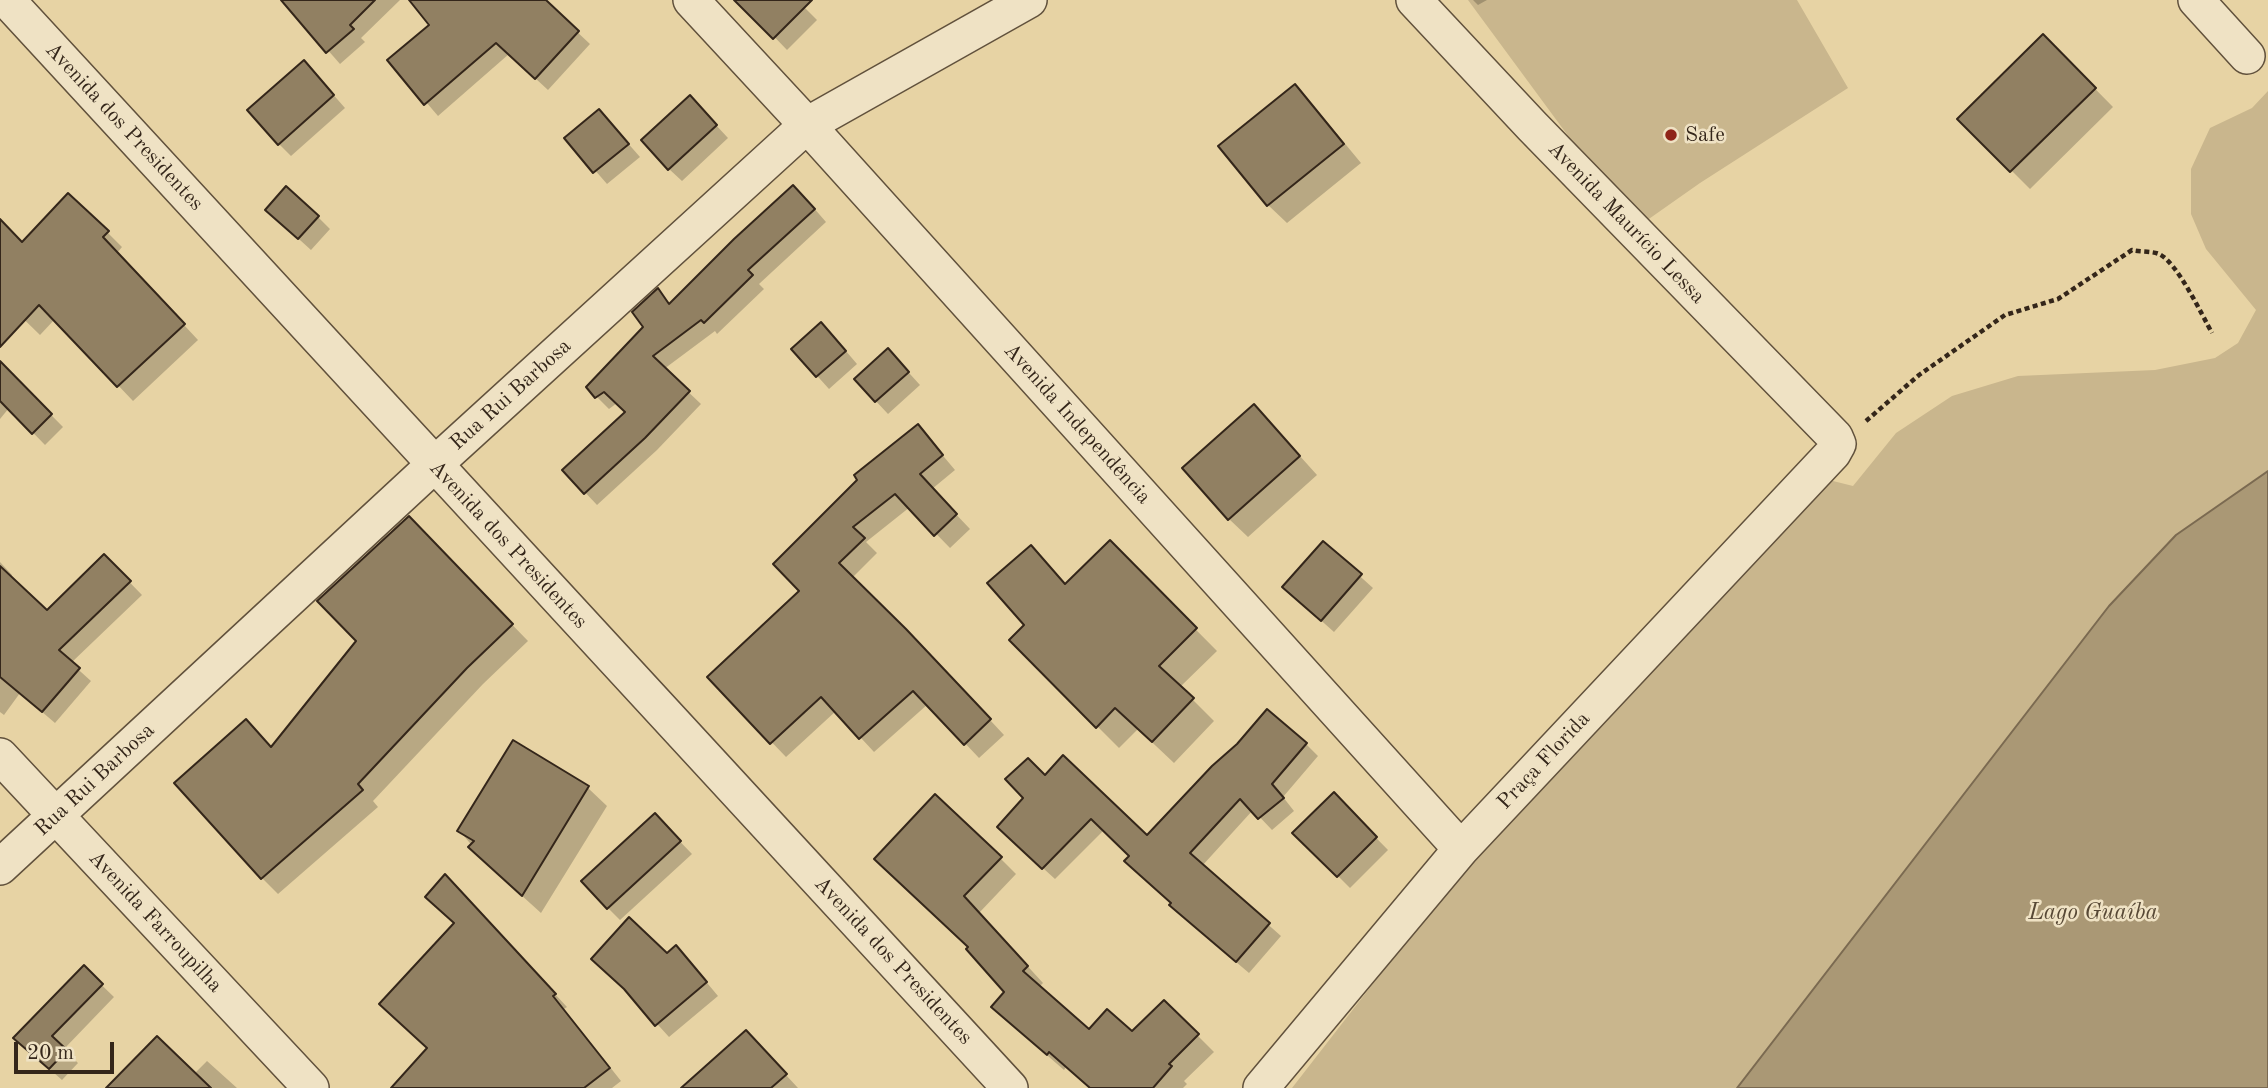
<!DOCTYPE html>
<meta charset="utf-8">
<style>
body{margin:0}
#map{position:relative;width:2268px;height:1088px;overflow:hidden;background:#e7d3a4;font-family:"Old Standard TT",serif}
canvas{display:block}
.scale{position:absolute;left:14px;top:1042px;width:100px;height:32px;box-sizing:border-box;border:4px solid #34261a;border-top:0;padding-left:9px;font-size:21px;line-height:24px;white-space:nowrap;color:#34261a;-webkit-text-stroke:5px #efe2c4;paint-order:stroke}
</style>
<div id="map">
<canvas width="2268" height="1088"></canvas>
<div class="scale">20 m</div>
</div>
<script>
const context = document.querySelector('canvas').getContext('2d');
context.lineJoin = 'round';
function paint(path, color) {
  context.fillStyle = color;
  context.fill(path, 'evenodd');
}
function strokePath(path, color, width, dash) {
  context.strokeStyle = color;
  context.lineWidth = width;
  context.lineCap = dash ? 'butt' : 'round';
  context.setLineDash(dash || []);
  context.stroke(path);
}
function write(font, color, halo, rows, align = 'center') {
  context.font = font + ' "Old Standard TT",serif';
  context.lineWidth = 5;
  context.setLineDash([]);
  context.textBaseline = 'middle';
  context.strokeStyle = halo;
  context.fillStyle = color;
  for (const [text, x, y, turn = 0] of rows) {
    context.save();
    context.translate(x, y);
    context.rotate((+turn || 0) * Math.PI / 180);
    context.textAlign = isNaN(turn) ? turn : align;
    if (halo) context.strokeText(text, 0, 0);
    context.fillText(text, 0, 0);
    context.restore();
  }
}
paint(new Path2D(`
 M 1468,0 L 1797,0 L 1848,88 L 1700,183 L 1636,228 Z
 M 2268,91 L 2268,471 L 2176,535 L 2109,606 L 1737,1088 L 1292,1088 L 1469,860 L 1821,478 L 1853,486 L 1896,433 L 1952,396 L 2018,376 L 2155,370 L 2215,358 L 2238,343 L 2256,310 L 2206,249 L 2191,214 L 2191,169 L 2210,128 L 2252,108 Z`), '#c9b68d');
const water = new Path2D(`
 M 2268,471 L 2268,1088 L 1737,1088 L 2109,606 L 2176,535 Z`);
paint(water, '#aa9875');
strokePath(water, '#7b6a51', 2);
paint(new Path2D(`
 M 284,0 L 400,0 L 361,38 L 365,42 L 340,64 Z
 M 412,0 L 543,0 L 590,44 L 548,90 L 509,54 L 438,116 L 390,60 L 432,25 Z
 M 739,0 L 800,0 L 799,2 L 817,20 L 787,50 Z
 M 1473,0 L 1487,0 L 1478,5 Z
 M 2043,36 L 2113,107 L 2030,189 L 1960,119 Z
 M 316,75 L 345,108 L 291,156 L 279,144 Z
 M 1295,86 L 1313,105 L 1361,163 L 1287,223 L 1268,205 L 1220,146 Z
 M 702,110 L 728,138 L 682,181 L 669,169 Z
 M 611,124 L 640,157 L 607,184 L 567,138 Z
 M 806,199 L 826,222 L 759,284 L 764,289 L 717,334 L 715,331 L 664,369 L 701,404 L 657,450 L 597,505 L 564,470 L 627,412 L 617,403 L 609,409 L 597,397 L 645,327 L 658,291 L 671,304 Z
 M 318,217 L 330,229 L 311,250 L 280,222 Z
 M 0,221 L 22,244 L 107,232 L 122,247 L 117,253 L 198,340 L 133,401 L 55,319 L 40,335 L 0,296 Z
 M 834,337 L 857,364 L 829,389 L 793,349 Z
 M 0,363 L 63,427 L 45,445 L 9,408 L 0,419 Z
 M 900,363 L 920,385 L 888,414 L 856,380 Z
 M 1272,425 L 1317,475 L 1248,537 L 1229,519 Z
 M 918,426 L 955,470 L 932,489 L 970,529 L 950,548 L 910,507 L 866,542 L 877,553 L 852,578 L 920,645 L 1004,735 L 979,758 L 928,704 L 874,752 L 836,711 L 786,757 L 709,677 L 802,591 Z
 M 425,535 L 528,641 L 483,684 L 373,801 L 378,807 L 278,894 L 262,878 L 272,749 L 359,641 Z
 M 1110,543 L 1217,651 L 1180,687 L 1214,721 L 1174,763 L 1138,729 L 1119,748 L 1011,640 L 1026,625 L 1031,547 L 1067,585 Z
 M 1323,543 L 1373,588 L 1334,632 L 1297,599 Z
 M 104,556 L 142,595 L 71,663 L 91,681 L 55,723 L 20,693 L 4,715 L 0,712 L 0,562 L 12,575 L 10,578 L 47,612 Z
 M 514,742 L 588,788 L 607,806 L 541,913 L 489,866 L 459,830 Z
 M 1306,744 L 1318,756 L 1283,797 L 1294,811 L 1272,830 L 1253,810 L 1202,866 L 1281,936 L 1249,973 L 1183,917 L 1131,856 L 1104,830 L 1055,879 L 1011,839 L 1045,778 L 1147,838 Z
 M 1334,795 L 1388,850 L 1350,888 L 1295,833 Z
 M 667,828 L 692,854 L 620,920 L 608,908 Z
 M 1000,858 L 1016,874 L 979,913 L 1043,983 L 1039,987 L 1089,1031 L 1132,1034 L 1164,1002 L 1214,1052 L 1184,1081 L 1187,1084 L 1183,1088 L 1090,1088 L 1066,1067 L 1064,1070 L 1010,1023 L 1007,992 L 970,948 L 893,875 Z
 M 457,889 L 567,1007 L 564,1009 L 621,1081 L 612,1088 L 586,1088 L 583,1084 L 578,1088 L 394,1088 L 429,1048 L 455,923 Z
 M 667,955 L 688,960 L 718,996 L 669,1037 L 629,993 Z
 M 84,968 L 114,997 L 64,1049 L 78,1063 L 62,1080 L 28,1050 Z
 M 762,1049 L 798,1088 L 689,1088 Z
 M 207,1061 L 237,1088 L 108,1088 L 194,1074 Z`), '#0003');
const building = new Path2D(`
 M 281,0 L 375,0 L 350,25 L 354,29 L 326,53 Z
 M 409,0 L 546,0 L 579,31 L 535,79 L 496,43 L 424,105 L 387,60 L 429,25 Z
 M 734,0 L 812,0 L 773,39 Z
 M 2043,34 L 2096,88 L 2010,172 L 1957,119 Z
 M 304,60 L 334,95 L 278,145 L 247,110 Z
 M 1295,84 L 1344,144 L 1267,206 L 1218,146 Z
 M 690,95 L 717,125 L 668,170 L 641,140 Z
 M 599,109 L 629,144 L 593,173 L 564,138 Z
 M 793,185 L 815,209 L 748,270 L 753,275 L 704,323 L 701,320 L 653,356 L 690,391 L 645,438 L 584,494 L 562,470 L 625,412 L 604,392 L 595,398 L 586,387 L 643,327 L 632,312 L 658,288 L 669,304 L 734,239 Z
 M 286,186 L 319,216 L 298,239 L 265,210 Z
 M 68,193 L 109,231 L 103,237 L 185,324 L 117,387 L 39,305 L 0,347 L 0,219 L 22,242 Z
 M 821,322 L 846,351 L 816,377 L 791,349 Z
 M 888,348 L 909,372 L 875,402 L 854,379 Z
 M 0,361 L 52,414 L 32,434 L 0,401 Z
 M 1254,404 L 1300,456 L 1228,520 L 1182,468 Z
 M 918,424 L 943,455 L 920,474 L 957,514 L 934,536 L 895,494 L 853,527 L 865,538 L 839,563 L 906,629 L 991,719 L 964,745 L 913,691 L 859,739 L 821,697 L 770,744 L 707,677 L 799,591 L 773,564 L 857,480 L 854,475 Z
 M 409,516 L 513,624 L 467,668 L 358,784 L 363,790 L 261,879 L 174,783 L 246,719 L 271,747 L 356,641 L 317,601 Z
 M 1110,540 L 1197,628 L 1159,666 L 1194,698 L 1152,742 L 1115,708 L 1096,728 L 1009,640 L 1024,625 L 987,583 L 1031,545 L 1065,584 Z
 M 1323,541 L 1362,574 L 1321,621 L 1282,587 Z
 M 104,554 L 131,581 L 59,650 L 80,668 L 42,712 L 0,677 L 0,566 L 47,610 Z
 M 1267,709 L 1307,743 L 1272,784 L 1284,798 L 1258,819 L 1240,799 L 1190,853 L 1270,923 L 1236,962 L 1169,905 L 1171,903 L 1124,861 L 1129,856 L 1091,819 L 1042,869 L 997,827 L 1023,798 L 1005,779 L 1028,758 L 1045,775 L 1063,755 L 1147,835 L 1212,766 L 1237,744 Z
 M 513,740 L 589,786 L 522,896 L 468,847 L 474,841 L 457,831 Z
 M 1334,792 L 1377,837 L 1337,877 L 1292,833 Z
 M 935,794 L 1002,857 L 964,896 L 1028,966 L 1023,971 L 1089,1029 L 1107,1009 L 1132,1031 L 1164,1000 L 1199,1034 L 1169,1064 L 1172,1066 L 1153,1088 L 1090,1088 L 1049,1052 L 1047,1055 L 991,1007 L 1004,992 L 966,949 L 968,947 L 874,859 Z
 M 655,813 L 681,841 L 607,909 L 581,881 Z
 M 445,874 L 556,994 L 553,996 L 610,1068 L 584,1088 L 391,1088 L 427,1048 L 379,1004 L 454,923 L 425,897 Z
 M 629,917 L 667,953 L 676,945 L 707,982 L 655,1026 L 624,989 L 591,959 Z
 M 84,965 L 103,984 L 52,1036 L 67,1050 L 49,1069 L 13,1038 Z
 M 746,1030 L 787,1074 L 771,1088 L 681,1088 Z
 M 157,1036 L 211,1088 L 106,1088 Z`);
paint(building, '#918062');
strokePath(building, '#34261a', 2);
const street = new Path2D(`
 M 7,0 L 1010,1088
 M 691,0 L 807,125 L 1461,849
 M 2196,0 L 2247,56
 M 0,756 L 311,1088
 M 0,867 L 434,465 L 807,125 L 1029,0
 M 1261,1088 L 1461,849 L 1833,453 L 1838,444 L 1835,437 L 1532,126 L 1414,0`);
strokePath(street, '#61513c', 38);
strokePath(new Path2D(`
 M 1866,421 L 1919,375 L 2005,315 L 2058,299 L 2132,250 C 2140,252 2152,251 2159,254 C 2177,262 2202,315 2212,333`), '#34261a', 4.5, [5, 3.5]);
strokePath(street, '#efe2c4', 35);
for (const [x, y, r, color] of [
 [1671,135,7,"#8f2418"]
]) {
  const dot = new Path2D();
  dot.arc(x, y, r, 0, 2 * Math.PI);
  context.fillStyle = color;
  context.fill(dot);
  strokePath(dot, '#efe2c4', 2.5);
}
write('21px', '#34261a', '#efe2c4', [
 ["Avenida dos Presidentes",124,127,47],
 ["Avenida Maurício Lessa",1626,223,46],
 ["Rua Rui Barbosa",511,395,-42],
 ["Avenida Independência",1077,424,48],
 ["Avenida dos Presidentes",508,545,47],
 ["Praça Florida",1544,761,-47],
 ["Rua Rui Barbosa",95,780,-43],
 ["Avenida Farroupilha",155,922,47],
 ["Avenida dos Presidentes",893,961,47]
]);
write('21px', '#34261a', '#efe2c4', [
 ["Safe",1685,135]
], 'left');
write('italic 23px', '#574835', '#efe2c4', [
 ["Lago Guaíba",2093,913]
]);
</script>
